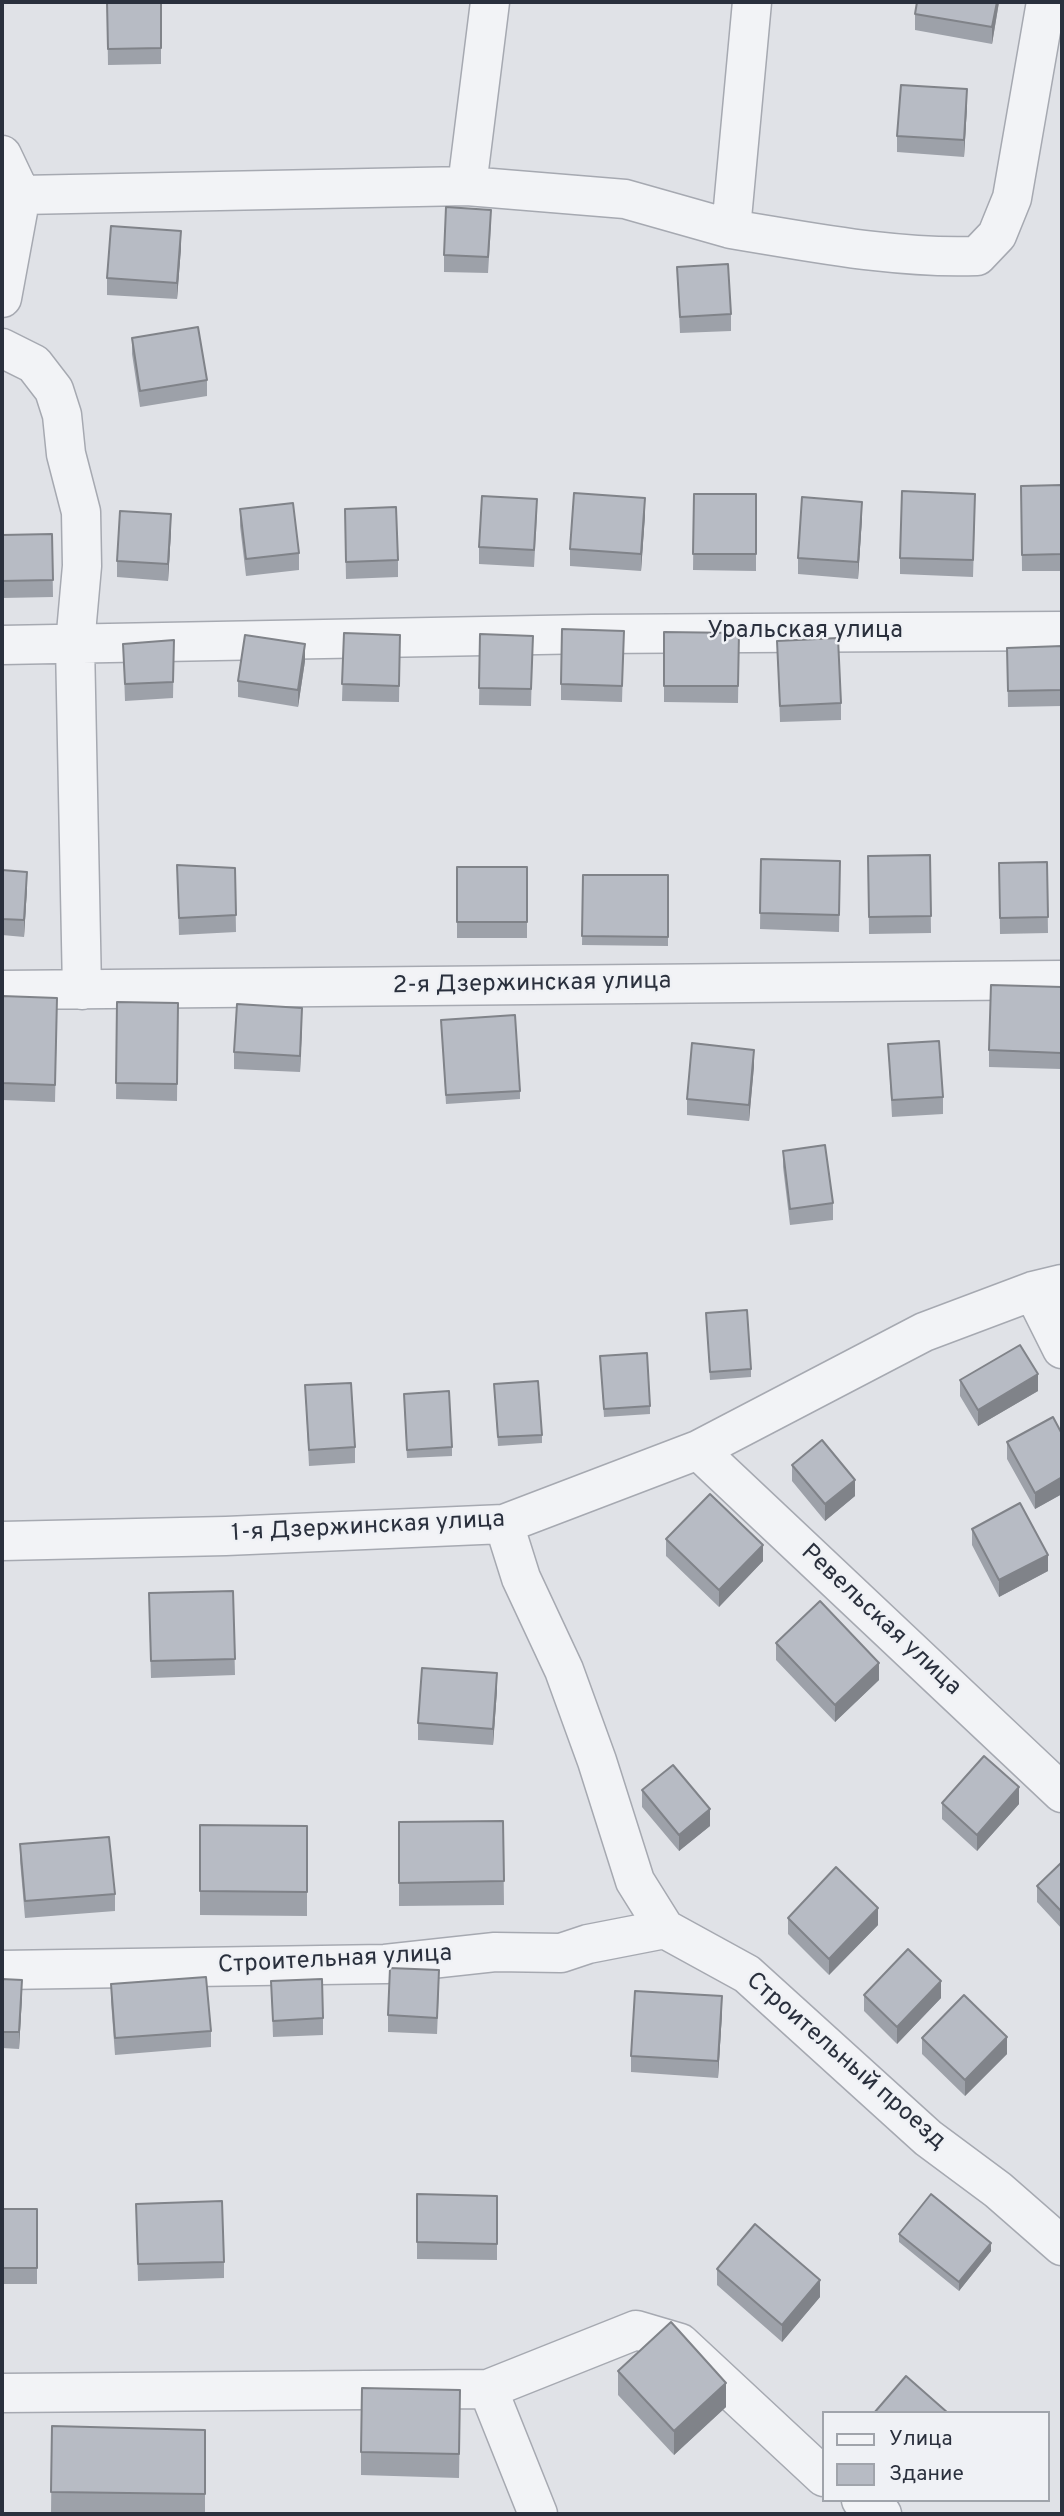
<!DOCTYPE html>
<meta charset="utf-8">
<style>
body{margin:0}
#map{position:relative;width:1064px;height:2516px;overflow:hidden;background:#e0e2e7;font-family:Overpass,sans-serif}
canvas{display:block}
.frame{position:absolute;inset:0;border:4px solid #2a303d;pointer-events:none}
.legend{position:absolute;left:822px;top:2411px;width:228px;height:91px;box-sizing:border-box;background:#eff1f5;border:2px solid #a0a4ab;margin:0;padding:9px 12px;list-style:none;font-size:21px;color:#2a303d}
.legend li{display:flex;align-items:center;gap:14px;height:35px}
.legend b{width:35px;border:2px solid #a0a4ab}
</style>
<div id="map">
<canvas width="1064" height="2516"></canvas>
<div class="frame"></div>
<ul class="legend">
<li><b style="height:9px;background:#f2f3f6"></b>Улица</li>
<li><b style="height:19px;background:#b7bbc4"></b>Здание</li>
</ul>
</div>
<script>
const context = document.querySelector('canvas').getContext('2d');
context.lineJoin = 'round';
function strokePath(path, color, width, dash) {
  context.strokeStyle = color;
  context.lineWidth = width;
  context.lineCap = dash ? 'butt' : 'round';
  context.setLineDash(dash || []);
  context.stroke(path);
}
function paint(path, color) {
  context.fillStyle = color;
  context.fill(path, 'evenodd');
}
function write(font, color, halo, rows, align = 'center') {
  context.font = font + ' Overpass,sans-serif';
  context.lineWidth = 5;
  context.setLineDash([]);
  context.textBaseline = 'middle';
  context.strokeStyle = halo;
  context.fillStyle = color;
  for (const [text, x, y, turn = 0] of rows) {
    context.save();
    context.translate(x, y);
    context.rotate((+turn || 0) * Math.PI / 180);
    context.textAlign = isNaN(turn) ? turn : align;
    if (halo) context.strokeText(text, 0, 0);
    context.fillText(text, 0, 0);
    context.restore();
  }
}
const minor = new Path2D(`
 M 2,155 L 21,195 L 467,186 L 625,199 L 731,229 L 752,2
 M 467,186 L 490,2
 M 731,229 C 812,242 894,259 977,256 L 997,235 L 1012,198 L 1046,2
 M 2,298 L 21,195
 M 2,348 L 34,364 L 54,390 L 62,415 L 66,454 L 81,512 L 82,566 L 75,644 L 82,990
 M 2,645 L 592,634 L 1062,631
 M 2,990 L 1062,980
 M 1033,1291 L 1062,1349
 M 698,1450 L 1062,1793
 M 504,1524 L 521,1578 L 564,1670 L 597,1761 L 635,1881 L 665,1929 L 747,1974 L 928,2138 L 998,2190 L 1062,2246
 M 2,1541 L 226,1536 L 504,1524 L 698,1450 L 924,1332 L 1033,1291 L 1062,1284
 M 2,1970 L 385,1964 L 495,1952 L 561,1953 L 588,1944 L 665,1929
 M 488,2389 L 538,2514
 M 2,2393 L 488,2389 L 636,2330 L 680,2343 L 824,2477
 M 861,2500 L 882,2514`);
strokePath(minor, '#a6a9b1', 41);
strokePath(minor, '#f2f3f6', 38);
paint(new Path2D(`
 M 107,2 L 161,2 L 161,64 L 108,65 Z
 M 999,2 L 992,44 L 915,30 L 915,14 Z
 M 967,106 L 964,157 L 897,152 L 897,136 Z
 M 491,226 L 488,273 L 444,272 L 444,255 Z
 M 181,248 L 177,299 L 107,295 L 107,278 Z
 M 677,267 L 731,314 L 731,331 L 680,333 Z
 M 132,338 L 207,380 L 207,396 L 140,407 L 132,354 Z
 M 1062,485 L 1062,571 L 1022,571 L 1021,486 Z
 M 694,494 L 756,494 L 756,571 L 693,570 Z
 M 240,509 L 299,553 L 299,570 L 246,576 L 240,526 Z
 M 975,510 L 973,577 L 900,574 L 900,558 Z
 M 537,515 L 534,567 L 479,564 L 479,547 Z
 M 645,515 L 641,571 L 570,566 L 570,549 Z
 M 862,518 L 858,579 L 798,574 L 798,558 Z
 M 345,525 L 398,560 L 398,577 L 346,579 Z
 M 171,531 L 168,581 L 117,577 L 117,561 Z
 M 52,534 L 53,597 L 2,598 L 2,535 Z
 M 624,631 L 622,702 L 561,700 L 561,684 Z
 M 664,632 L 739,633 L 738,703 L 664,702 Z
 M 344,633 L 400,635 L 399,702 L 342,701 Z
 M 480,634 L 533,636 L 531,706 L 479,705 Z
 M 174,640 L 173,698 L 125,701 L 123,644 Z
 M 777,641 L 841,703 L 841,720 L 780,722 Z
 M 1062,646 L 1062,706 L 1008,707 L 1007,648 Z
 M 305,661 L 298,707 L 238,697 L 238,681 Z
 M 930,855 L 931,933 L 869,934 L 868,856 Z
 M 761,859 L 840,877 L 839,932 L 760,929 Z
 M 1047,862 L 1048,933 L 1000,934 L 999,863 Z
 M 177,865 L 235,868 L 236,932 L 179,935 Z
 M 457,867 L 527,867 L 527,938 L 457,938 Z
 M 2,870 L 27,888 L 24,937 L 2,935 Z
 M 583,875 L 668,875 L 668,946 L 582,945 Z
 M 2,996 L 57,1014 L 55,1102 L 2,1100 Z
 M 117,1002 L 178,1003 L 177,1101 L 116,1099 Z
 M 441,1020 L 520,1091 L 520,1099 L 446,1104 Z
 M 302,1024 L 300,1072 L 234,1069 L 234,1052 Z
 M 1062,1030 L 1061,1069 L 989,1067 L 989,1050 Z
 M 888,1044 L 943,1097 L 943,1114 L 892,1117 Z
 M 754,1066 L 749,1121 L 687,1115 L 687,1099 Z
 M 783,1151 L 833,1203 L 833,1220 L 790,1225 L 783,1167 Z
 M 706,1313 L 751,1369 L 751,1377 L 710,1380 Z
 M 600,1356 L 650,1406 L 650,1414 L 604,1417 Z
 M 960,1380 L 1038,1391 L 978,1426 L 960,1396 Z
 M 494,1384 L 542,1435 L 542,1443 L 498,1446 Z
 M 305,1385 L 355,1447 L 355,1463 L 309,1466 Z
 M 404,1402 L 452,1447 L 452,1456 L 407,1458 Z
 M 1062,1434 L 1062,1494 L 1035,1509 L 1007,1459 L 1007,1442 Z
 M 792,1465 L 855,1496 L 825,1521 L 792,1481 Z
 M 972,1529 L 1048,1571 L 999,1597 L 972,1545 Z
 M 666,1539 L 763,1561 L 719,1607 L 666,1556 Z
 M 233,1591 L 235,1675 L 151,1678 L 149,1609 Z
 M 776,1643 L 879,1680 L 835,1722 L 776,1660 Z
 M 497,1690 L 493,1745 L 418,1740 L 418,1723 Z
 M 642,1790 L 710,1826 L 679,1851 L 642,1807 Z
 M 942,1803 L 1019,1804 L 977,1851 L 942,1819 Z
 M 503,1821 L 504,1905 L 399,1906 L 399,1822 Z
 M 200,1825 L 307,1826 L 307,1916 L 200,1915 Z
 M 20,1844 L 115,1894 L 115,1911 L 25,1918 L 20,1861 Z
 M 1062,1862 L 1062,1929 L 1037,1902 L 1037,1886 Z
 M 788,1918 L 878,1925 L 829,1975 L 788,1934 Z
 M 2,1979 L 22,1996 L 19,2049 L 2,2048 Z
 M 271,1981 L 323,2018 L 323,2035 L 273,2037 Z
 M 111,1984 L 211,2031 L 211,2047 L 115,2055 L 111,2001 Z
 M 439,1987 L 437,2034 L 388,2032 L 388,2015 Z
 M 864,1995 L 941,1998 L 897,2044 L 864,2011 Z
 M 722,2013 L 718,2078 L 631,2072 L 631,2056 Z
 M 922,2038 L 1007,2054 L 965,2096 L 922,2054 Z
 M 417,2194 L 497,2196 L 497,2260 L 417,2259 Z
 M 136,2204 L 224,2262 L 224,2278 L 138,2281 Z
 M 2,2209 L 37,2209 L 37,2284 L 2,2284 Z
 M 899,2234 L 991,2251 L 959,2291 L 899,2242 Z
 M 717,2269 L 820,2297 L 782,2342 L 717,2285 Z
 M 618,2371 L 726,2407 L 674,2455 L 618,2395 Z
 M 460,2414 L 459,2478 L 361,2475 L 361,2452 Z
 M 52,2426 L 205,2430 L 205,2514 L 51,2514 Z`), '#9da1a9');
paint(new Path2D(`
 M 997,2 L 999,2 L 992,44 L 992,27 Z
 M 967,89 L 967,106 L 964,157 L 964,140 Z
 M 181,231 L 181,248 L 177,299 L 177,283 Z
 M 645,498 L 645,515 L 641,571 L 641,554 Z
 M 862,502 L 862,518 L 858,579 L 858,562 Z
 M 171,514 L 171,531 L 168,581 L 168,564 Z
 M 305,644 L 305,661 L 298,707 L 298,690 Z
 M 27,872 L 27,888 L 24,937 L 24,920 Z
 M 302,1008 L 302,1024 L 300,1072 L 300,1056 Z
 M 754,1050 L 754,1066 L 749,1121 L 749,1105 Z
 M 1038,1374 L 1038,1391 L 978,1426 L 978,1410 Z
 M 1062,1477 L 1062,1494 L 1035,1509 L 1035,1493 Z
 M 855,1480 L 855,1496 L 825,1521 L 825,1504 Z
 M 763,1545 L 763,1561 L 719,1607 L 719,1590 Z
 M 1048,1555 L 1048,1571 L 999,1597 L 999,1580 Z
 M 879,1663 L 879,1680 L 835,1722 L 835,1705 Z
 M 497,1673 L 497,1690 L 493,1745 L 493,1729 Z
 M 1019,1787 L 1019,1804 L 977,1851 L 977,1835 Z
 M 710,1809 L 710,1826 L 679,1851 L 679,1835 Z
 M 878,1908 L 878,1925 L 829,1975 L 829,1959 Z
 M 22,1980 L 22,1996 L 19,2049 L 19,2032 Z
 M 941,1981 L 941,1998 L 897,2044 L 897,2027 Z
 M 722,1996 L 722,2013 L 718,2078 L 718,2061 Z
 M 1007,2037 L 1007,2054 L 965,2096 L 965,2080 Z
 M 991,2243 L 991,2251 L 959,2291 L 959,2282 Z
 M 820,2280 L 820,2297 L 782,2342 L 782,2325 Z
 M 726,2383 L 726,2407 L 674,2455 L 674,2431 Z`), '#808389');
const building = new Path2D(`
 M 107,2 L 161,2 L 161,48 L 108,49 Z
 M 917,2 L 997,2 L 992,27 L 915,14 Z
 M 901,85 L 967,89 L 964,140 L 897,136 Z
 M 446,207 L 491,210 L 488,257 L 444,255 Z
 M 111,226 L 181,231 L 177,283 L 107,278 Z
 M 728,264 L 731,314 L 680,317 L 677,267 Z
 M 198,327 L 207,380 L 140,391 L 132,338 Z
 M 1062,485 L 1062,554 L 1022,555 L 1021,486 Z
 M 902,491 L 975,494 L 973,560 L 900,558 Z
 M 574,493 L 645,498 L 641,554 L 570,549 Z
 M 694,494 L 756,494 L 756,554 L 693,554 Z
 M 482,496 L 537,499 L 534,550 L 479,547 Z
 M 802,497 L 862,502 L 858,562 L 798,558 Z
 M 293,503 L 299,553 L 246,559 L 240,509 Z
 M 396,507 L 398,560 L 346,562 L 345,509 Z
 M 120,511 L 171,514 L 168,564 L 117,561 Z
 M 52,534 L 53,580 L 2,581 L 2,535 Z
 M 562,629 L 624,631 L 622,686 L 561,684 Z
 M 664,632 L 739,633 L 738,686 L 664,686 Z
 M 344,633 L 400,635 L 399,686 L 342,684 Z
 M 480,634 L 533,636 L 531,689 L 479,688 Z
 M 245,635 L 305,644 L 298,690 L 238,681 Z
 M 838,638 L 841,703 L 780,706 L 777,641 Z
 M 174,640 L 173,682 L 125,684 L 123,644 Z
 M 1062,646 L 1062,690 L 1008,691 L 1007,648 Z
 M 930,855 L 931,916 L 869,917 L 868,856 Z
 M 761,859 L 840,861 L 839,915 L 760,913 Z
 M 1047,862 L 1048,917 L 1000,918 L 999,863 Z
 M 177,865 L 235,868 L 236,915 L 179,918 Z
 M 457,867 L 527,867 L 527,922 L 457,922 Z
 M 2,870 L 27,872 L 24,920 L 2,919 Z
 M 583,875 L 668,875 L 668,937 L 582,936 Z
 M 991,985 L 1062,987 L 1061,1053 L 989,1050 Z
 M 2,996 L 57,998 L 55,1085 L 2,1083 Z
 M 117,1002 L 178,1003 L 177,1084 L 116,1083 Z
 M 237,1004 L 302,1008 L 300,1056 L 234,1052 Z
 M 515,1015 L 520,1091 L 446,1095 L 441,1020 Z
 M 939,1041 L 943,1097 L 892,1100 L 888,1044 Z
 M 692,1043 L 754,1050 L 749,1105 L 687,1099 Z
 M 825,1145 L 833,1203 L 790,1209 L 783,1151 Z
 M 747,1310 L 751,1369 L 710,1372 L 706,1313 Z
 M 1020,1345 L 1038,1374 L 978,1410 L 960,1380 Z
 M 647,1353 L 650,1406 L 604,1409 L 600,1356 Z
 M 538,1381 L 542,1435 L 498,1437 L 494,1384 Z
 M 351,1383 L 355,1447 L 309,1450 L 305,1385 Z
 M 449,1391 L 452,1447 L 407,1450 L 404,1394 Z
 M 1053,1417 L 1062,1434 L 1062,1477 L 1035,1493 L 1007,1442 Z
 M 822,1440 L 855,1480 L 825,1504 L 792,1465 Z
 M 710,1494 L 763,1545 L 719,1590 L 666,1539 Z
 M 1020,1503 L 1048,1555 L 999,1580 L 972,1529 Z
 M 233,1591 L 235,1659 L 151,1661 L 149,1593 Z
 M 820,1601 L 879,1663 L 835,1705 L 776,1643 Z
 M 422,1668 L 497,1673 L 493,1729 L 418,1723 Z
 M 984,1756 L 1019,1787 L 977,1835 L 942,1803 Z
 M 673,1765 L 710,1809 L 679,1835 L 642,1790 Z
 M 503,1821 L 504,1881 L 399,1883 L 399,1822 Z
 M 200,1825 L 307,1826 L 307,1892 L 200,1891 Z
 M 109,1837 L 115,1894 L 25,1901 L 20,1844 Z
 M 1062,1862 L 1062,1912 L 1037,1886 Z
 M 836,1867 L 878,1908 L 829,1959 L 788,1918 Z
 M 908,1949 L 941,1981 L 897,2027 L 864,1995 Z
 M 390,1968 L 439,1970 L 437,2018 L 388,2015 Z
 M 206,1977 L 211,2031 L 115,2038 L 111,1984 Z
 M 2,1979 L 22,1980 L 19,2032 L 2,2032 Z
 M 322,1979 L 323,2018 L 273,2021 L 271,1981 Z
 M 635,1991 L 722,1996 L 718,2061 L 631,2056 Z
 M 964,1995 L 1007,2037 L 965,2080 L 922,2038 Z
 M 417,2194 L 497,2196 L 497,2244 L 417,2242 Z
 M 931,2194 L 991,2243 L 959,2282 L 899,2234 Z
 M 222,2201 L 224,2262 L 138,2264 L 136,2204 Z
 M 2,2209 L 37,2209 L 37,2268 L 2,2268 Z
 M 755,2224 L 820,2280 L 782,2325 L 717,2269 Z
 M 671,2322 L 726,2383 L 674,2431 L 618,2371 Z
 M 906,2376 L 948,2413 L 874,2413 Z
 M 362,2388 L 460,2390 L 459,2454 L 361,2452 Z
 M 52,2426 L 205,2430 L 205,2494 L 51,2492 Z`);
paint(building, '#b7bbc4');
strokePath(building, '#808389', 2);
write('24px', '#2a303d', '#eff1f5', [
 ["Уральская улица",805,632],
 ["2-я Дзержинская улица",532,985,-1],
 ["1-я Дзержинская улица",368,1528,-3],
 ["Ревельская улица",880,1621,43],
 ["Строительная улица",335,1961,-3],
 ["Строительный проезд",845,2062,41]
]);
</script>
